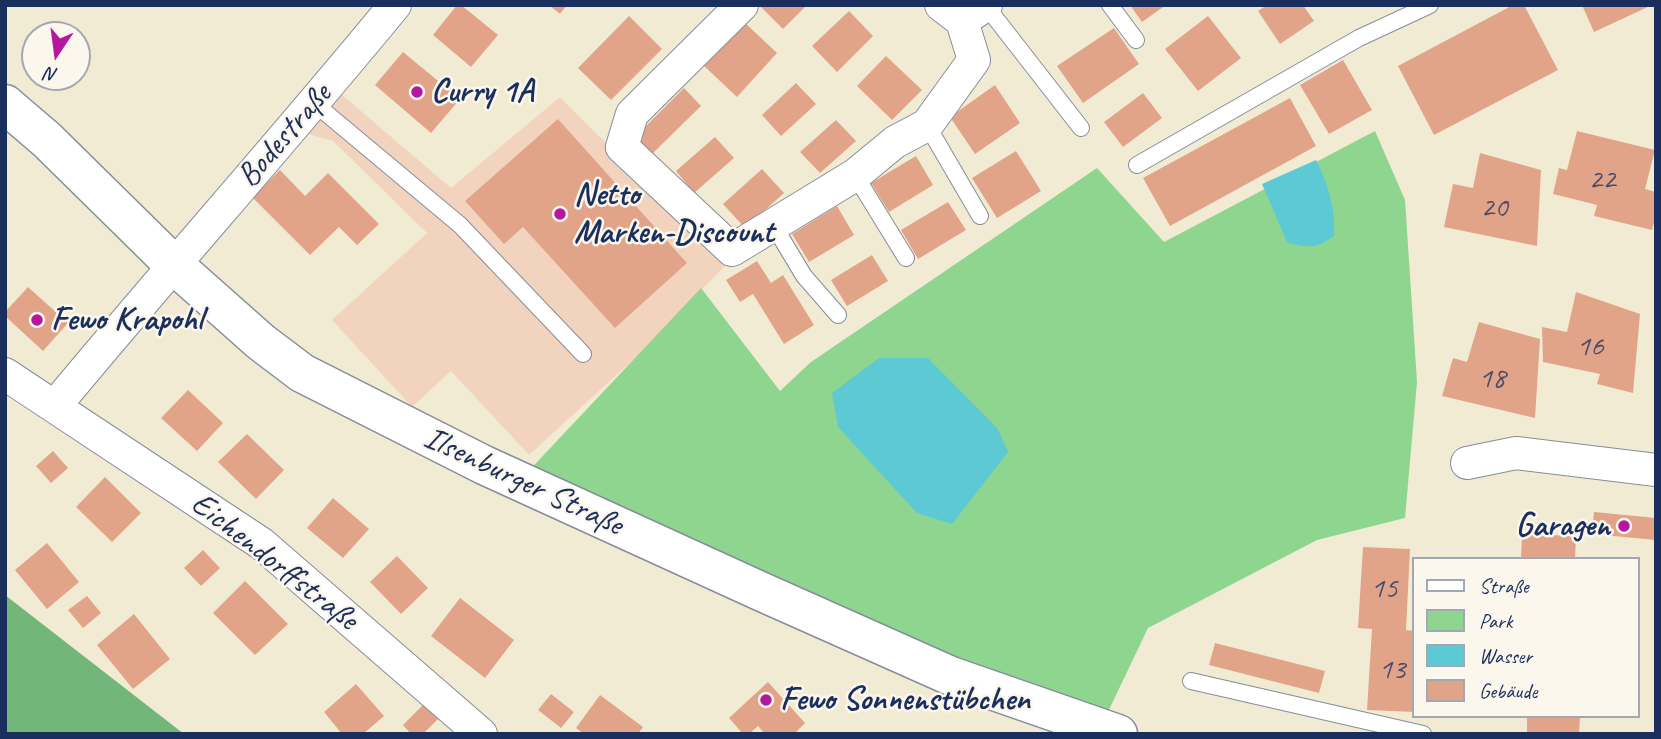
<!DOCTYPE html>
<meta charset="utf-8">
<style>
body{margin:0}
#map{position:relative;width:1661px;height:739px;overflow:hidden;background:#f2ebd4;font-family:Caveat,sans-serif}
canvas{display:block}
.frame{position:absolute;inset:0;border:7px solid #1b2f5e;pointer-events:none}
.legend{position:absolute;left:1412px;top:557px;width:228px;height:161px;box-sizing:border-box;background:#fbf7ec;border:2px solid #a1a7b3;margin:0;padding:9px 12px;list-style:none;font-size:21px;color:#1b2f5e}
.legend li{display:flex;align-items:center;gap:14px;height:35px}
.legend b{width:35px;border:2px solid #a1a7b3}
.north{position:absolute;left:21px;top:21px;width:70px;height:70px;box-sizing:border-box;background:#fbf7ec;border:2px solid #a1a7b3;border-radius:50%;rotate:193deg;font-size:19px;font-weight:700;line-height:28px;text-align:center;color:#1b2f5e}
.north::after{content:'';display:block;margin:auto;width:24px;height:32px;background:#b5179e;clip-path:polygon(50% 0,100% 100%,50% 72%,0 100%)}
</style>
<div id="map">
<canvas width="1661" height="739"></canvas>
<div class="frame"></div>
<ul class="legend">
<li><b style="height:9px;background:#fff"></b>Straße</li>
<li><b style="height:19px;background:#8ed58f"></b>Park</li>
<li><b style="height:19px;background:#5dc9d5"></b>Wasser</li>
<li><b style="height:19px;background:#e2a489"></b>Gebäude</li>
</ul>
<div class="north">N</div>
</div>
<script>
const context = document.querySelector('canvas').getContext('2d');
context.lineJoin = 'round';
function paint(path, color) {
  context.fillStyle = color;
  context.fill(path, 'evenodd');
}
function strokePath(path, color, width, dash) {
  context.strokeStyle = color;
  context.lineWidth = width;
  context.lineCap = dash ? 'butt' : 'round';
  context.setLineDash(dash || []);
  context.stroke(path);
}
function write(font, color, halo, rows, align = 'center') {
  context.font = font + ' Caveat,sans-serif';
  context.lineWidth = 5;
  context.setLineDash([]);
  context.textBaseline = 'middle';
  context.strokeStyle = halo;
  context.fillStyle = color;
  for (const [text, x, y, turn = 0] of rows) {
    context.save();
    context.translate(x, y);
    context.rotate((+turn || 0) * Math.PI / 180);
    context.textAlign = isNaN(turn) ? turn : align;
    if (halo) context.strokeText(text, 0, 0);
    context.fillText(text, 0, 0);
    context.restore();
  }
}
paint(new Path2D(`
 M 341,94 L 451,188 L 560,97 L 727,264 L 634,359 L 529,455 L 451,371 L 412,407 L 332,320 L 427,233 L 333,141 L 305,133 Z`), '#f2d4be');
paint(new Path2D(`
 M 1375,131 L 1405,200 L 1417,382 L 1405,518 L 1317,540 L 1148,628 L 1106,716 L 798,601 L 522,478 L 701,288 L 780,391 L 811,362 L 1097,168 L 1164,242 Z`), '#8ed58f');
paint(new Path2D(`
 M 5,595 L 184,734 L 5,734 Z`), '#72b67a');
paint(new Path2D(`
 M 1316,160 C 1328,184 1336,210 1334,236 C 1317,248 1307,249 1287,242 L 1262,184 Z
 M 879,358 L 928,358 L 997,428 L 1008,452 L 952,524 L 917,513 L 838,427 L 832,393 Z`), '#5dc9d5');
paint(new Path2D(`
 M 457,5 L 461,5 L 498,35 L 471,67 L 433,35 Z
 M 549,5 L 567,5 L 560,14 Z
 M 759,5 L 807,5 L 783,29 Z
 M 1130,5 L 1166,5 L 1142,22 Z
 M 1267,5 L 1303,5 L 1314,21 L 1280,44 L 1258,11 Z
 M 1513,5 L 1524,5 L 1558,70 L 1434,135 L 1398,66 Z
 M 1582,5 L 1652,5 L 1594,32 Z
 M 849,11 L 873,36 L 837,72 L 812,46 Z
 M 629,16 L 662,49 L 611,100 L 578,68 Z
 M 1208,16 L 1241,58 L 1198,91 L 1165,49 Z
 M 742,20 L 777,53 L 737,97 L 702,64 Z
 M 1114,28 L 1139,64 L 1083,103 L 1057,66 Z
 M 403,52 L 460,99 L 431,133 L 375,85 Z
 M 886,56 L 922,90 L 892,120 L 857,86 Z
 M 1343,60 L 1372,110 L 1329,134 L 1300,85 Z
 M 796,83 L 816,104 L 781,136 L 762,115 Z
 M 995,85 L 1020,123 L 975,154 L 950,117 Z
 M 684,88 L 701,106 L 649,157 L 632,140 Z
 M 1143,93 L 1162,118 L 1123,147 L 1104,122 Z
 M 1290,98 L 1316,146 L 1170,226 L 1143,178 Z
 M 558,119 L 687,263 L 615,328 L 523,227 L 504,244 L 465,201 Z
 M 836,120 L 856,141 L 820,173 L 800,152 Z
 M 1577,131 L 1655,150 L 1645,189 L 1656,192 L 1656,215 L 1652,230 L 1594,216 L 1597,205 L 1553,194 L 1559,168 L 1567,170 Z
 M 715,137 L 734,158 L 694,193 L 676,171 Z
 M 1016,151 L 1041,191 L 997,218 L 972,178 Z
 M 1480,153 L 1541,170 L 1537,246 L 1444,227 L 1453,184 L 1473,188 Z
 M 916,156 L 933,185 L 889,212 L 871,183 Z
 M 762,169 L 784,193 L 745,228 L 723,204 Z
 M 280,170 L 305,196 L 328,173 L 379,224 L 357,245 L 339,227 L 310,255 L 252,197 Z
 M 948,202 L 966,230 L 918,259 L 901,230 Z
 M 837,206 L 854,235 L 809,262 L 792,234 Z
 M 872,255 L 888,281 L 847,306 L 831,280 Z
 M 757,261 L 771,283 L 783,275 L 814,325 L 784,344 L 753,294 L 740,302 L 726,280 Z
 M 28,287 L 68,323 L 43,351 L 5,316 L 5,312 Z
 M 1576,292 L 1640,314 L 1633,393 L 1597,384 L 1600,374 L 1543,362 L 1542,327 L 1567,332 Z
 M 1479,322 L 1540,339 L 1535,418 L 1442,396 L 1453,358 L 1467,362 Z
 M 188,390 L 223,423 L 197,451 L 161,418 Z
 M 247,434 L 284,470 L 256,499 L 218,462 Z
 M 53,451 L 68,468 L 51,483 L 36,466 Z
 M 105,477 L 141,513 L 112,542 L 76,507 Z
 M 333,498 L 369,529 L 343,558 L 307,528 Z
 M 1594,512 L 1656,518 L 1656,540 L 1592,534 Z
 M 1522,534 L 1576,536 L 1575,559 L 1521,559 Z
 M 47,543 L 79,582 L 47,609 L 15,570 Z
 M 1363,547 L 1410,549 L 1406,630 L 1414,631 L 1414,712 L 1367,710 L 1372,629 L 1358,628 Z
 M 203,550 L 220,568 L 201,586 L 184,568 Z
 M 397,556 L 428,588 L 401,614 L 370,582 Z
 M 245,581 L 288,624 L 255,655 L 213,613 Z
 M 87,596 L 101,613 L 83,628 L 68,610 Z
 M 460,598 L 514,640 L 485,678 L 431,636 Z
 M 134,614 L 170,659 L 133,689 L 97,645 Z
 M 1215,643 L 1325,671 L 1319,693 L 1209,665 Z
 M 768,682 L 805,723 L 794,734 L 765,734 L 758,726 L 749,734 L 743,734 L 729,718 Z
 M 356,684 L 384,716 L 363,734 L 342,734 L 324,712 Z
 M 551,694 L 574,712 L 561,728 L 538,710 Z
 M 600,695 L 643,727 L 638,734 L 584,734 L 576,728 Z
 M 424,704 L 439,718 L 423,734 L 411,734 L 403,725 Z
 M 1527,716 L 1580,716 L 1579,734 L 1527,734 Z`), '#e2a489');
const service = new Path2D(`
 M 1110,5 L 1136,40
 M 986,6 L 1081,128
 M 314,103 L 460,225 L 583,354
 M 927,125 L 980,216
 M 1137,165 L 1359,38 L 1430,5
 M 855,175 L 906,258
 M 774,226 L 804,276 L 838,315
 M 1191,681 L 1423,734`);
const minor = new Path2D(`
 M 742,5 L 632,114 L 622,147 L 732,250 L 855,175 L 895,142 L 927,125 L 974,60 L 962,21
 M 941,5 L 962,21 L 986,5
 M 5,374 L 262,544 L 481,734
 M 55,406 C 167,271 284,140 395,5
 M 1467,463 L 1516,453 L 1656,470`);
const secondary = new Path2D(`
 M 5,104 L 47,140 L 173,264 L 261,342 L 302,373 L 484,465 L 760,591 L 951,676 L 1118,734`);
strokePath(service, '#868d99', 18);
strokePath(minor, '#868d99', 34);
strokePath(secondary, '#868d99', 41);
strokePath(service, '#fff', 16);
strokePath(minor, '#fff', 32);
strokePath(secondary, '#fff', 38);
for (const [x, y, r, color] of [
 [417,92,7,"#b5179e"],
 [560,214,7,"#b5179e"],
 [37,320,7,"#b5179e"],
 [1624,526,7,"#b5179e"],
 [766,700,7,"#b5179e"]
]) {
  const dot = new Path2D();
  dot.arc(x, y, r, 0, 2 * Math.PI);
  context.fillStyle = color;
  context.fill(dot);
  strokePath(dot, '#fbf7ec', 2.5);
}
write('30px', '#4d4c69', null, [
 ["22",1602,180],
 ["20",1494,208],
 ["16",1590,347],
 ["18",1492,379],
 ["15",1384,589],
 ["13",1392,670]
]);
write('bold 33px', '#1b2f5e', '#fbf7ec', [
 ["Curry 1A",431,92],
 ["Netto",574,195],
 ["Marken-Discount",574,233],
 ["Fewo Krapohl",51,320],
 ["Garagen",1610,526,"right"],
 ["Fewo Sonnenstübchen",780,700]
], 'left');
write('33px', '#1b2f5e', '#fbf7ec', [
 ["Bodestraße",285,136,-49],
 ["Ilsenburger Straße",523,482,25],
 ["Eichendorffstraße",274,562,38]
]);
</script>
